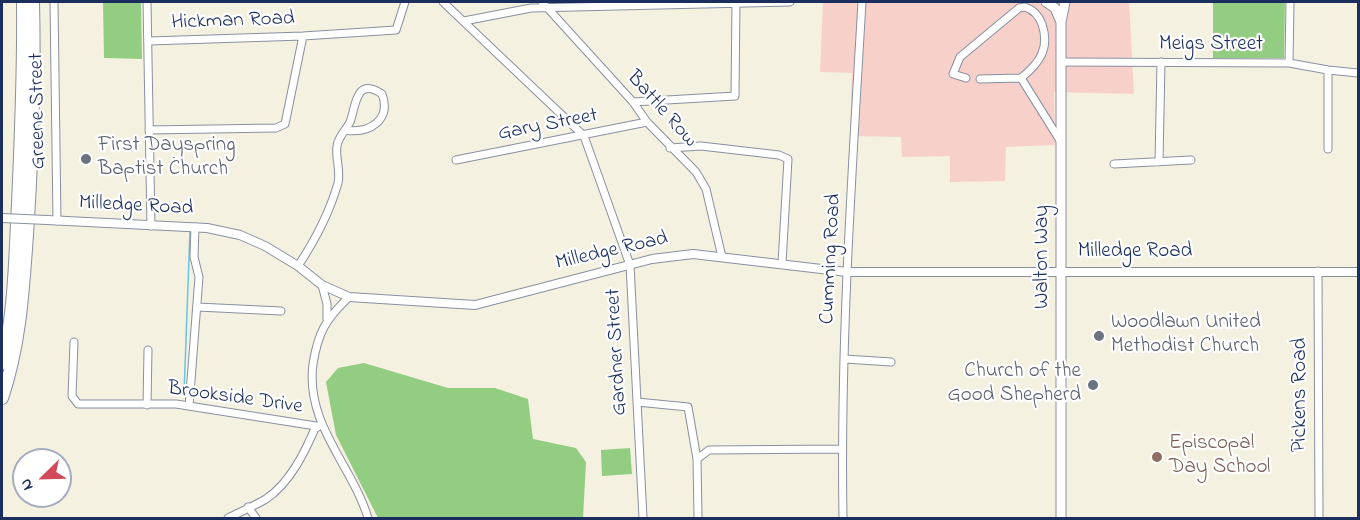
<!DOCTYPE html>
<style>
body{margin:0}
#map{position:relative;width:1360px;height:520px;overflow:hidden;background:#f4f1e1;font-family:"Indie Flower",sans-serif}
canvas{display:block}
.frame{position:absolute;inset:0;border:3px solid #1b2f5e;pointer-events:none}
.north{position:absolute;left:12px;top:448px;width:60px;height:60px;box-sizing:border-box;background:#fff;border:2px solid #a4acbf;border-radius:50%;rotate:247deg;font-size:16px;font-weight:700;line-height:24px;text-align:center;color:#1b2f5e}
.north::after{content:'';display:block;margin:auto;width:21px;height:27px;background:#d1495b;clip-path:polygon(50% 0,100% 100%,50% 72%,0 100%)}
</style>
<div id="map">
<canvas width="1360" height="520"></canvas>
<div class="frame"></div>
<div class="north">N</div>
</div>
<script>
const context = document.querySelector('canvas').getContext('2d');
context.lineJoin = 'round';
function paint(path, color) {
  context.fillStyle = color;
  context.fill(path, 'evenodd');
}
function strokePath(path, color, width, dash) {
  context.strokeStyle = color;
  context.lineWidth = width;
  context.lineCap = dash ? 'butt' : 'round';
  context.setLineDash(dash || []);
  context.stroke(path);
}
function write(font, color, halo, rows, align = 'center') {
  context.font = font + ' "Indie Flower",sans-serif';
  context.lineWidth = 4.5;
  context.setLineDash([]);
  context.textBaseline = 'middle';
  context.strokeStyle = halo;
  context.fillStyle = color;
  for (const [text, x, y, turn = 0] of rows) {
    context.save();
    context.translate(x, y);
    context.rotate((+turn || 0) * Math.PI / 180);
    context.textAlign = isNaN(turn) ? turn : align;
    if (halo) context.strokeText(text, 0, 0);
    context.fillText(text, 0, 0);
    context.restore();
  }
}
paint(new Path2D(`
 M 823,2 L 1129,2 L 1134,94 L 1054,92 L 1055,145 L 1006,147 L 1005,181 L 950,182 L 950,156 L 902,157 L 901,137 L 850,136 L 852,73 L 820,72 Z`), '#f7d0ca');
paint(new Path2D(`
 M 103,2 L 141,2 L 142,59 L 104,58 Z
 M 1213,2 L 1285,2 L 1284,58 L 1213,58 Z
 M 364,363 L 448,388 L 495,388 L 528,399 L 533,439 L 576,448 L 586,462 L 583,518 L 378,518 L 336,435 L 326,382 L 338,368 Z
 M 630,448 L 632,474 L 602,476 L 601,450 Z`), '#93cd82');
strokePath(new Path2D(`
 M 184,394 L 190,231`), '#67c5e5', 1.5);
const minor = new Path2D(`
 M 54,2 L 57,221
 M 147,2 L 151,226
 M 443,2 L 584,136 L 630,265 L 643,518
 M 542,2 L 633,102 L 647,122 L 696,172 L 706,189 L 722,257
 M 464,21 L 531,8 L 790,2
 M 149,41 L 303,36 L 396,30 L 405,2
 M 1062,62 L 1289,63 L 1328,70 L 1358,73
 M 1289,63 L 1290,2
 M 966,78 L 953,74 L 960,57 L 1019,8 L 1025,7 C 1034,10 1039,16 1042,24 C 1050,48 1040,63 1021,78
 M 980,79 L 1021,78 L 1061,142
 M 633,102 L 735,96 L 736,2
 M 149,130 L 276,128 L 285,124 L 303,36
 M 670,148 L 701,146 L 779,155 L 788,159 L 782,263
 M 1328,149 L 1328,70
 M 456,160 L 647,122
 M 1159,162 L 1161,62
 M 1114,164 L 1191,160
 M 298,266 C 314,242 330,211 338,183 C 341,170 335,158 337,146 C 338,137 346,130 350,122 C 356,107 355,76 382,94 C 392,120 369,134 345,130
 M 1318,271 L 1319,518
 M 322,285 L 327,304 L 327,319
 M 349,297 C 326,319 318,332 313,364 C 305,424 352,465 368,518
 M 197,307 L 281,311
 M 74,342 L 72,396 L 78,404 L 176,404 L 316,426
 M 845,359 L 891,362
 M 637,402 L 688,407 L 697,459 L 698,518
 M 147,405 L 148,350
 M 189,406 L 199,277 L 194,257 L 195,227
 M 697,459 L 709,450 L 841,449
 M 248,507 L 256,518
 M 228,518 C 240,512 254,506 266,499 C 290,483 305,452 316,426 L 318,427
 M 843,518 C 840,346 852,173 862,2`);
const tertiary = new Path2D(`
 M 47,220 L 207,228 L 240,235 L 265,246 L 298,266 L 322,285 L 349,297 L 475,305 L 652,259 L 693,254 L 847,272 L 1358,272`);
const secondary = new Path2D(`
 M 1046,2 L 1055,8 L 1061,22 L 1061,518
 M 1061,22 L 1065,2`);
const motorway = new Path2D(`
 M 2,363 C 15,312 15,257 18,204 C 21,136 24,69 23,2
 M 2,398 C 20,345 23,291 27,235 C 32,158 35,80 33,2`);
strokePath(minor, '#8890a0', 9);
strokePath(tertiary, '#8890a0', 10);
strokePath(secondary, '#8890a0', 11);
strokePath(motorway, '#8890a0', 14);
strokePath(minor, '#fff', 7);
strokePath(tertiary, '#fff', 8);
strokePath(secondary, '#fff', 9);
strokePath(motorway, '#fff', 12);
const tertiaryBridge = new Path2D(`
 M 2,218 L 47,220`);
strokePath(tertiaryBridge, '#8890a0', 10, []);
strokePath(tertiaryBridge, '#fff', 8);
for (const [x, y, r, color] of [
 [86,159,6,"#6b7280"],
 [1099,336,6,"#6b7280"],
 [1093,385,6,"#6b7280"],
 [1157,457,6,"#8d6e63"]
]) {
  const dot = new Path2D();
  dot.arc(x, y, r, 0, 2 * Math.PI);
  context.fillStyle = color;
  context.fill(dot);
  strokePath(dot, '#fff', 2);
}
write('21px', '#1b2f5e', '#fff', [
 ["Hickman Road",233,22,-2],
 ["Meigs Street",1211,46],
 ["Battle Row",661,110,48],
 ["Greene Street",39,111,-91],
 ["Gary Street",548,126,-11],
 ["Milledge Road",136,207,3],
 ["Milledge Road",612,252,-13],
 ["Milledge Road",1135,253],
 ["Walton Way",1044,257,-90],
 ["Cumming Road",832,259,-87],
 ["Gardner Street",618,352,-93],
 ["Pickens Road",1302,395,-90],
 ["Brookside Drive",235,399,8]
]);
write('21px', '#5b616d', '#fff', [
 ["First Dayspring",98,147],
 ["Baptist Church",98,171],
 ["Woodlawn United",1111,324],
 ["Methodist Church",1111,348],
 ["Church of the",1081,373,"right"],
 ["Good Shepherd",1081,397,"right"]
], 'left');
write('21px', '#785e54', '#fff', [
 ["Episcopal",1169,445],
 ["Day School",1169,469]
], 'left');
</script>
